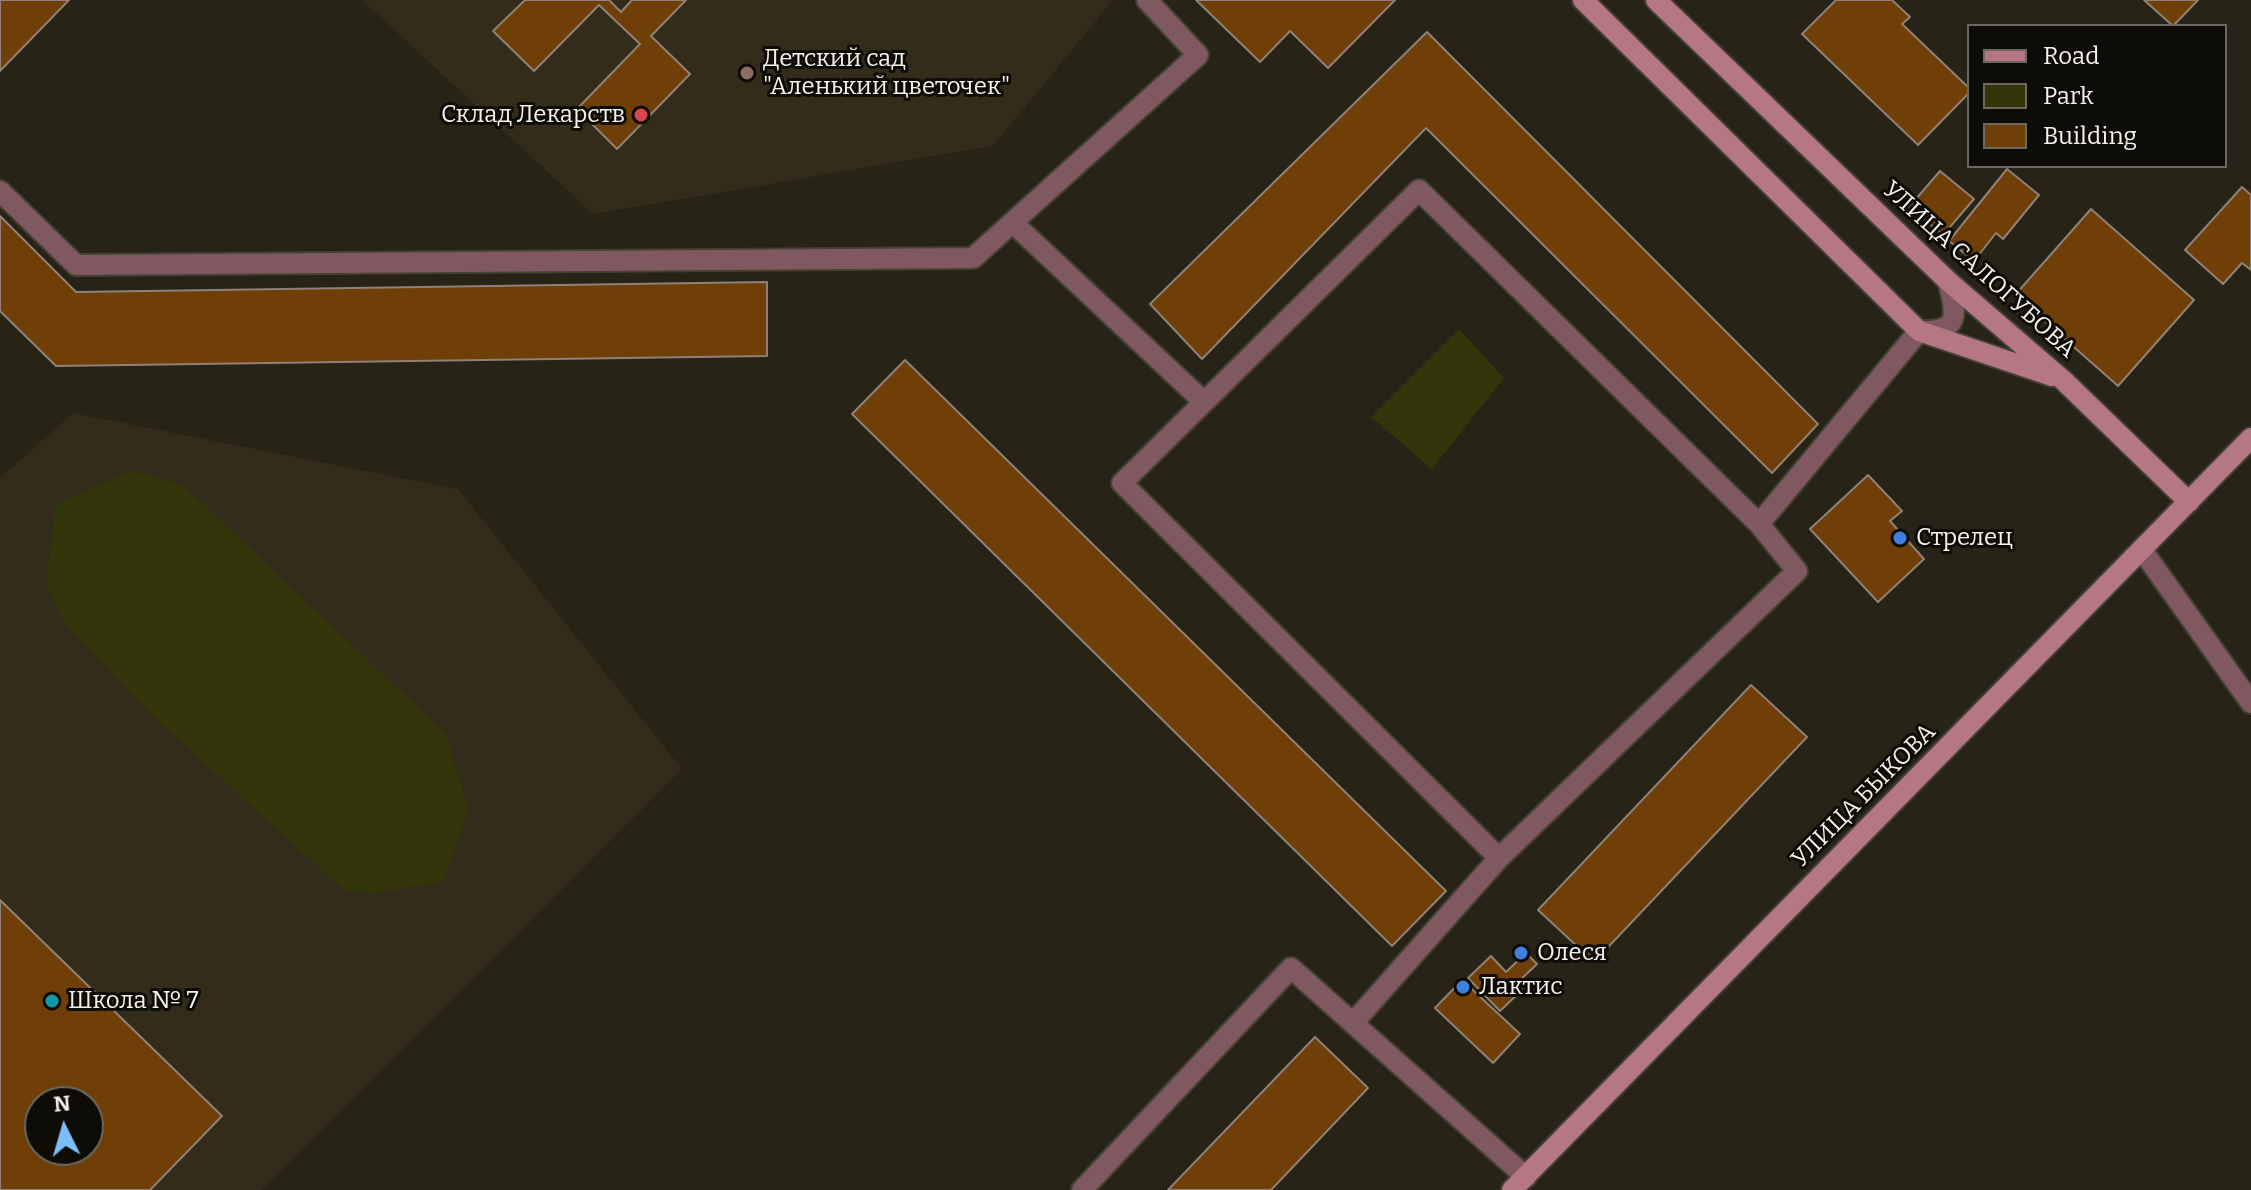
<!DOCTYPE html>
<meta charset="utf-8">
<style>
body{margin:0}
#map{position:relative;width:2251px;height:1190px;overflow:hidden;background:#272316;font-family:Bitter,serif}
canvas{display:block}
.legend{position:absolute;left:1967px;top:24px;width:260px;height:144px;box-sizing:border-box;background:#0e0c07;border:2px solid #6a6861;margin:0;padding:10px 14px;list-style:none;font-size:24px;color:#f4f1e9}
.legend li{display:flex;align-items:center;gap:16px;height:40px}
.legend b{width:40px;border:2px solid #6a6861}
.north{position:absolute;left:24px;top:1086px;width:80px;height:80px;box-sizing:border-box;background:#0e0c07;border:2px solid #6a6861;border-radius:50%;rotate:355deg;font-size:22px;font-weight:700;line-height:32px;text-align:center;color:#f4f1e9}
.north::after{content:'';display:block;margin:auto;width:28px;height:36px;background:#7dbef9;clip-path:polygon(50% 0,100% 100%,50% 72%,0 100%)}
</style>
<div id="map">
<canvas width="2251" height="1190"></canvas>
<ul class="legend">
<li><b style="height:10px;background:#b47783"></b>Road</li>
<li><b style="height:22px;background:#33350a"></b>Park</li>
<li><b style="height:22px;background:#703e07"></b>Building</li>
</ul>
<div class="north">N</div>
</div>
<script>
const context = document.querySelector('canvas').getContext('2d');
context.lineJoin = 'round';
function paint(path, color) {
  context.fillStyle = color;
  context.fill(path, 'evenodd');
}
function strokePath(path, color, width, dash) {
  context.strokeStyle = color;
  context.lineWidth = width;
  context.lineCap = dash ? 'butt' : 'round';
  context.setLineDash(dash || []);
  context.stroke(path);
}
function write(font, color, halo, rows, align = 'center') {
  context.font = font + ' Bitter,serif';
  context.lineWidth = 6;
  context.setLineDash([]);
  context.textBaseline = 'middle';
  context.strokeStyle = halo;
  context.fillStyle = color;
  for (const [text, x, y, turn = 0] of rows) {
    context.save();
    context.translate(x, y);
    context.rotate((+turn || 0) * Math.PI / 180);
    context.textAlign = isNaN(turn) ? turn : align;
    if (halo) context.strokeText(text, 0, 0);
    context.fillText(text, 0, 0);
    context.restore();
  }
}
paint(new Path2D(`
 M 362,0 L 1113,0 L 993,146 L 593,214 Z
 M 73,413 L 458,489 L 682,769 L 262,1190 L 0,1190 L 0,478 ZM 40,1102 L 88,1102 L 88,1150 L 40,1150 Z`), '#332c1a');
paint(new Path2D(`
 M 1459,329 L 1504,378 L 1432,469 L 1371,417 Z
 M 132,471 L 182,484 L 445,733 L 469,809 L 443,881 L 377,893 L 346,892 L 153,716 L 64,622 L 46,585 L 56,504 Z`), '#33350a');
const building = new Path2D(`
 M 0,0 L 69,0 L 0,71 Z
 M 525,0 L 609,0 L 621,12 L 632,0 L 686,0 L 651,36 L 690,74 L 617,149 L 577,109 L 640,44 L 599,5 L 534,71 L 493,31 Z
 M 1196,0 L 1395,0 L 1328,68 L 1290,31 L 1260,62 Z
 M 1836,0 L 1892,0 L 1910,17 L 1902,24 L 1969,88 L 1969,93 L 1918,145 L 1802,34 Z
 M 2144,0 L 2198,0 L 2173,26 Z
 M 1427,32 L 1818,424 L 1772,473 L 1426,128 L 1202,359 L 1150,304 Z
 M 2007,169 L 2039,195 L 2003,239 L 1996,233 L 1974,261 L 1949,241 Z
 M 1940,171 L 1974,199 L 1943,235 L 1909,207 Z
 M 2242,187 L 2251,195 L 2251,270 L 2242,263 L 2223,284 L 2185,250 Z
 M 2091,209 L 2194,300 L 2118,386 L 2015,295 Z
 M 0,216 L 76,292 L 767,282 L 767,356 L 56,366 L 0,311 Z
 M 905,360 L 1446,891 L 1392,946 L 852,414 Z
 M 1868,475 L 1902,511 L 1890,521 L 1924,559 L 1878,602 L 1810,529 Z
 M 1751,685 L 1807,737 L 1594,962 L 1538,910 Z
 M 0,900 L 222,1116 L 150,1190 L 0,1190 ZM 40,1102 L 88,1102 L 88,1150 L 40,1150 Z
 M 1526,953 L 1537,964 L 1516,984 L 1522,990 L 1500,1011 L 1468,978 L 1491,956 L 1506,972 Z
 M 1462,980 L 1520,1034 L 1493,1063 L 1435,1008 Z
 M 1315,1037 L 1368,1088 L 1271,1190 L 1168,1190 Z`);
paint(building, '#703e07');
strokePath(building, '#8f8177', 2);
const lane = new Path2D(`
 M 0,191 L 76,265 L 973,258 L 1198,55 L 1147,0
 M 1013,223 L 1204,402
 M 1759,524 L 1797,571 L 1499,858 L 1122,483 L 1419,190 L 1759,524 L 1919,331
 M 1353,1023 L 1499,858
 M 1082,1190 L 1291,968 L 1526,1177`);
const street = new Path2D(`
 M 1919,331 C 1961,332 1957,315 1948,281
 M 2142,550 L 2251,703`);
const secondary = new Path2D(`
 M 1583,0 L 1919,331 L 2052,376
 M 1656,0 L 1948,281 L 2063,380 L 2189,502
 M 1512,1190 L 2251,438`);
strokePath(lane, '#444034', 24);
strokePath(street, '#444034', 24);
strokePath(secondary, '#444034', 24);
strokePath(lane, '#805960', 20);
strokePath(street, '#805960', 20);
strokePath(secondary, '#b47783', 20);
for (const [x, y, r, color] of [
 [747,73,8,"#8d6e63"],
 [641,115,8,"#e0444e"],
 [1900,538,8,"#3f7fe0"],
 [1521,953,8,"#3f7fe0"],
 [1463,987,8,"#3f7fe0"],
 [52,1001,8,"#0f9aa8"]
]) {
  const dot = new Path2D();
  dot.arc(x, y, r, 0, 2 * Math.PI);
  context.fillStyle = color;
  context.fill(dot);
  strokePath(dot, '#0e0c07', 3);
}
write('24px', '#f4f1e9', '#0e0c07', [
 ["Детский сад",763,59],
 ["\"Аленький цветочек\"",763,87],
 ["Склад Лекарств",625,115,"right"],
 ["Стрелец",1916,538],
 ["Олеся",1537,953],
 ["Лактис",1479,987],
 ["Школа № 7",68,1001]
], 'left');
write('24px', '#f4f1e9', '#0e0c07', [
 ["УЛИЦА САЛОГУБОВА",1979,270,42],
 ["УЛИЦА БЫКОВА",1864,796,-45]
]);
</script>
